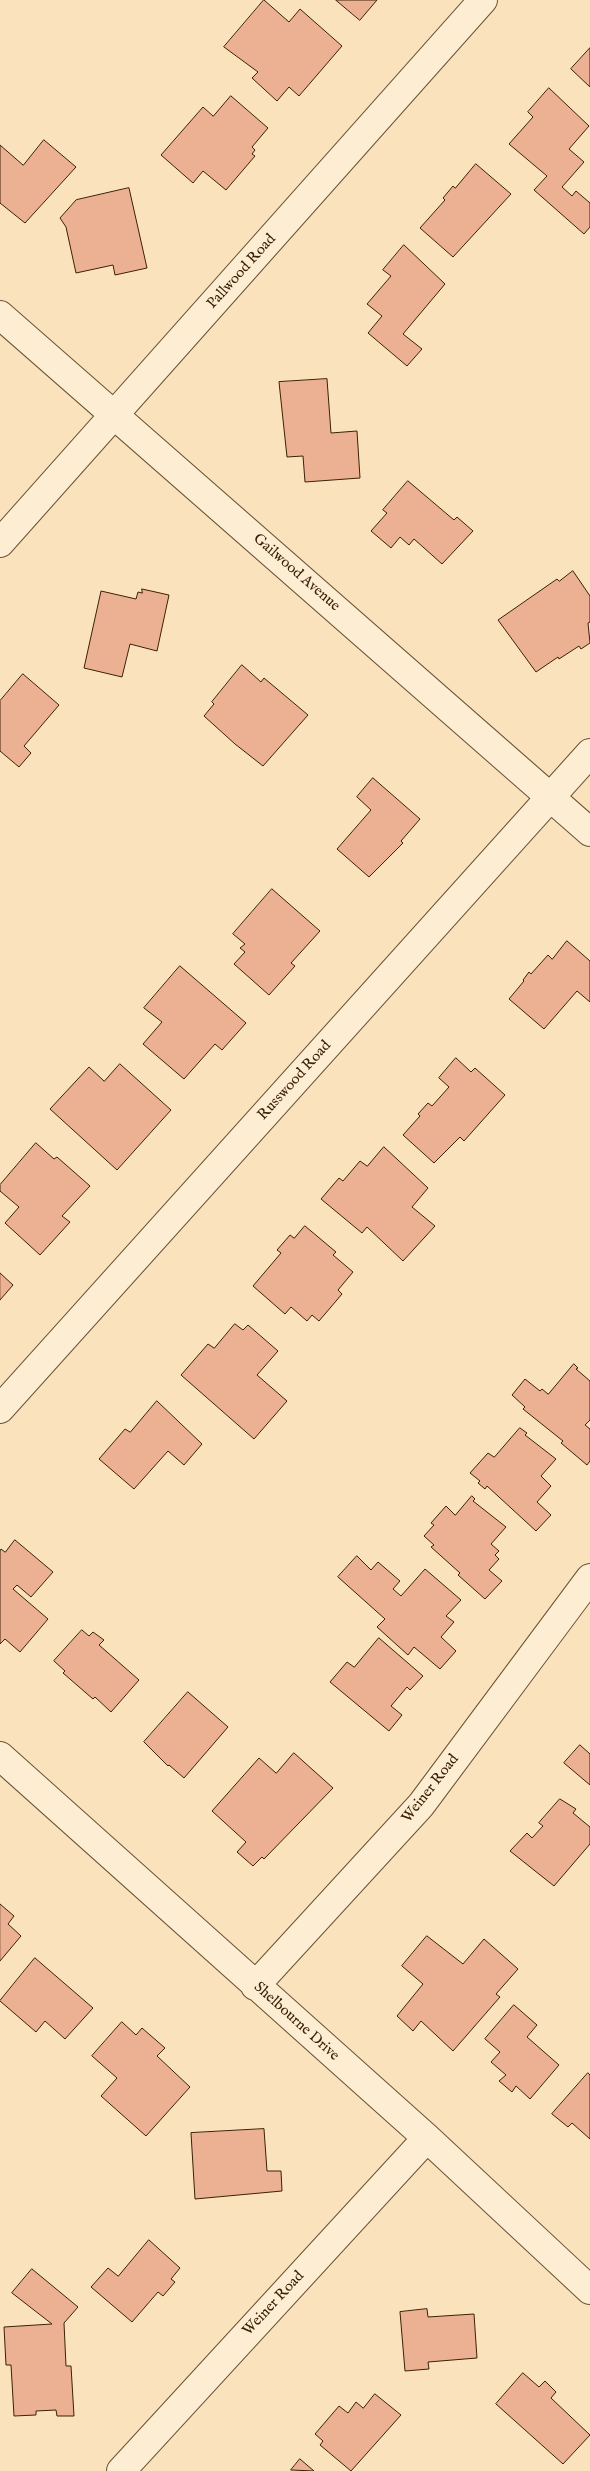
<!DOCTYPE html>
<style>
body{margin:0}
canvas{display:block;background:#fae3bc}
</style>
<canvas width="590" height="2471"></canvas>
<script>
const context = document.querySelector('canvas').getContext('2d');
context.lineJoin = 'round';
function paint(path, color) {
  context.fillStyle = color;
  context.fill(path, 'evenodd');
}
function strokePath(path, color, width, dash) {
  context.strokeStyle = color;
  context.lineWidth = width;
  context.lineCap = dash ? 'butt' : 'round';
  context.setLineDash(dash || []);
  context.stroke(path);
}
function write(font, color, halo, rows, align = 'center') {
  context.font = font + ' "IM FELL English",serif';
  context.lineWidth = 4.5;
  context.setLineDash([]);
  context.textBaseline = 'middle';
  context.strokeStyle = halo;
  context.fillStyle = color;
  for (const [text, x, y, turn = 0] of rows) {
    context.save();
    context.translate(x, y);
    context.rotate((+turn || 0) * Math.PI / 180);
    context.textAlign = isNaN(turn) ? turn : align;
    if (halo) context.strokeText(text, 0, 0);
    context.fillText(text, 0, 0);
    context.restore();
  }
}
const building = new Path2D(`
 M 264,0 L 289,22 L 300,9 L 342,46 L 299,96 L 289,87 L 277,101 L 252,78 L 258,72 L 224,47 Z
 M 336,0 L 377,0 L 360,20 Z
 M 590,48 L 590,87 L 571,69 Z
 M 549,88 L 589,126 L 569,149 L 584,162 L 562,187 L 572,196 L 576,191 L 590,203 L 590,227 L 584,234 L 534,190 L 547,176 L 509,144 L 533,117 L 528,112 Z
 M 231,96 L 268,128 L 252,147 L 255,150 L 252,154 L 255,156 L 226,190 L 203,171 L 193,183 L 161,155 L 203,107 L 213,116 Z
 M 44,140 L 76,167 L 25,223 L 0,203 L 0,145 L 23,165 Z
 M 476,164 L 511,194 L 453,257 L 420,228 L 445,200 L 443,198 L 453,186 L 455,188 Z
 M 129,188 L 147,268 L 115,275 L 113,265 L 76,273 L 66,227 L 60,218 L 76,200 Z
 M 404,245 L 445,284 L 403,334 L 422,349 L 407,366 L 368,333 L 382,316 L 367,304 L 391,276 L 383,270 Z
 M 327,379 L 331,433 L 357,431 L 360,478 L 305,482 L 303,456 L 287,457 L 279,382 Z
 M 408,481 L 454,520 L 457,517 L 473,531 L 442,564 L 414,539 L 409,545 L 400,537 L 391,548 L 371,531 L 387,513 L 383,510 Z
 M 573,571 L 590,596 L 590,622 L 588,623 L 590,643 L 581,649 L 579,646 L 559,659 L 558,657 L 536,672 L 498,620 L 557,579 L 559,581 Z
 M 142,589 L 169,595 L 157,651 L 130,644 L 122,677 L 84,668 L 101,591 L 136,599 L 138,592 L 142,593 Z
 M 242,665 L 261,682 L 264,678 L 308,715 L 263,766 L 235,744 L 204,716 L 214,704 L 212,702 Z
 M 23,674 L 59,705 L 24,746 L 31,753 L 19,767 L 0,751 L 0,701 Z
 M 373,778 L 420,819 L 401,841 L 403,843 L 369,877 L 337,849 L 371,810 L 357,797 Z
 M 272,889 L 320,931 L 291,963 L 295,966 L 269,995 L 234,964 L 245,952 L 240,948 L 245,944 L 233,934 Z
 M 567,941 L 590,961 L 590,1002 L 577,991 L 544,1029 L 509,999 L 524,981 L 523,980 L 529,972 L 531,974 L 548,955 L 552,959 Z
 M 180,966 L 246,1023 L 222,1050 L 215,1044 L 184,1079 L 143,1044 L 162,1022 L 144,1008 Z
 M 456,1058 L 471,1072 L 475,1068 L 505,1095 L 464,1141 L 460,1137 L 434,1163 L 403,1135 L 420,1116 L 418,1114 L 428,1103 L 432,1106 L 449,1087 L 439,1078 Z
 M 120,1064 L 171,1110 L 117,1170 L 50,1109 L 89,1067 L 104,1081 Z
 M 36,1143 L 54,1159 L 57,1157 L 90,1186 L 62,1216 L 70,1222 L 40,1255 L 5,1223 L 19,1207 L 0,1191 L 0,1185 Z
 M 384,1147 L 428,1188 L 412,1207 L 435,1226 L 403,1261 L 367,1227 L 362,1233 L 321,1199 L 339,1178 L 343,1181 L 360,1161 L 367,1166 Z
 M 305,1226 L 336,1252 L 333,1255 L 353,1272 L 338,1290 L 342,1294 L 319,1321 L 312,1315 L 307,1321 L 291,1307 L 285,1314 L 253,1286 L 281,1253 L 277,1250 L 290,1235 L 294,1238 Z
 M 0,1273 L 13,1285 L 0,1300 Z
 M 235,1324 L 243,1330 L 248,1325 L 278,1351 L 257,1375 L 287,1401 L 254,1439 L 181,1375 L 208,1344 L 214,1348 Z
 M 574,1364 L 578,1368 L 576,1369 L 590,1381 L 590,1420 L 585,1425 L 590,1429 L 590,1461 L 587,1465 L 561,1443 L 563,1441 L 523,1409 L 525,1407 L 512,1395 L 525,1379 L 540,1391 L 542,1389 L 548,1394 Z
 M 157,1401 L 202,1444 L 184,1465 L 168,1451 L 134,1489 L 99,1459 L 125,1429 L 130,1432 Z
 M 520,1428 L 527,1433 L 525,1435 L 556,1459 L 541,1476 L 551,1486 L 537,1502 L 551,1515 L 536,1531 L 487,1486 L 485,1489 L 478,1483 L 480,1481 L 470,1473 L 488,1453 L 494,1457 Z
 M 472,1496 L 475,1499 L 473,1501 L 506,1527 L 491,1544 L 499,1551 L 495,1555 L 499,1559 L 489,1570 L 502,1581 L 485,1599 L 458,1575 L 460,1573 L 431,1547 L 434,1545 L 424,1536 L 434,1525 L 431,1523 L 446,1506 L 455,1515 Z
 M 15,1540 L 53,1572 L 31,1597 L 17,1585 L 13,1589 L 48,1619 L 20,1652 L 5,1639 L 0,1644 L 0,1551 L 1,1549 L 5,1552 Z
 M 357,1556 L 371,1570 L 378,1562 L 400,1581 L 393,1589 L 401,1596 L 425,1569 L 461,1600 L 446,1616 L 454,1622 L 441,1637 L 456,1651 L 440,1669 L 414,1647 L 408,1655 L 377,1627 L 385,1619 L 338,1577 Z
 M 82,1630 L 89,1636 L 93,1632 L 104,1640 L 99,1645 L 139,1680 L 111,1712 L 95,1697 L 93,1699 L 63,1673 L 65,1671 L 54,1661 Z
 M 379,1638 L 423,1676 L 410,1690 L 407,1687 L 391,1706 L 402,1715 L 389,1731 L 330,1682 L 347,1662 L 354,1667 Z
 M 188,1692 L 228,1727 L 184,1778 L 169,1765 L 168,1766 L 144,1742 Z
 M 580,1745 L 590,1754 L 590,1785 L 564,1763 Z
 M 294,1753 L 333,1788 L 264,1859 L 262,1857 L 253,1866 L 237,1852 L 246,1842 L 212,1811 L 259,1758 L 276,1773 Z
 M 560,1799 L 576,1809 L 573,1813 L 590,1827 L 590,1844 L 554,1886 L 510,1851 L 527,1833 L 532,1838 L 543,1826 L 539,1823 Z
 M 0,1904 L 14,1916 L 8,1924 L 21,1936 L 0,1961 Z
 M 427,1936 L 463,1964 L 484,1939 L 518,1969 L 496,1994 L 500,1997 L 453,2051 L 421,2021 L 413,2031 L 397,2016 L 423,1984 L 402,1966 Z
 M 35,1958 L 93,2008 L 65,2039 L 45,2021 L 36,2032 L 0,2001 Z
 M 514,2005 L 537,2025 L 527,2037 L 559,2065 L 530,2099 L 516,2086 L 512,2092 L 499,2081 L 506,2075 L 491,2062 L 500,2052 L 485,2039 Z
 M 122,2022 L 136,2035 L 142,2028 L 165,2048 L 157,2056 L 190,2087 L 146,2136 L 101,2096 L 117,2078 L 92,2056 Z
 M 588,2073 L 590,2075 L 590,2139 L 572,2123 L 568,2127 L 552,2114 Z
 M 264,2129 L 267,2171 L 281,2171 L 282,2191 L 195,2199 L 191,2133 Z
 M 149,2240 L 180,2268 L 171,2279 L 175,2282 L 163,2296 L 158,2292 L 132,2322 L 91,2287 L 108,2268 L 118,2276 Z
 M 32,2269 L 78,2307 L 64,2323 L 66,2366 L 71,2366 L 74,2416 L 57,2416 L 56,2410 L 36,2411 L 36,2415 L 14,2416 L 11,2365 L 6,2365 L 4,2327 L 52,2324 L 12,2293 Z
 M 427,2309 L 428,2317 L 474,2314 L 477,2358 L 428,2362 L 429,2369 L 405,2371 L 400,2312 Z
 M 523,2373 L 539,2387 L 545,2381 L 556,2392 L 551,2398 L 590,2435 L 563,2464 L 496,2404 Z
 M 375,2394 L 401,2415 L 351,2471 L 320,2445 L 323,2441 L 315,2434 L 339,2406 L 348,2413 L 356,2402 L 363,2408 Z
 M 300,2459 L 314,2471 L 291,2470 Z`);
paint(building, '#ecb093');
strokePath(building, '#3b2107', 1);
const street = new Path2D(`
 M 0,315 L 590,832
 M 0,543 L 483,0
 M 0,1409 L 590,753
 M 0,1756 L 427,2138 L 590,2290
 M 255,1986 L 421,1805 L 590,1578
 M 121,2471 L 427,2138`);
strokePath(street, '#6b5234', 30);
strokePath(street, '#fcedd3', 28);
write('15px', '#3b2107', '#fcedd3', [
 ["Pallwood Road",242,272,-48],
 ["Gailwood Avenue",296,573,41],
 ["Russwood Road",295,1081,-48],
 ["Weiner Road",431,1789,-52],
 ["Shelbourne Drive",296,2022,42],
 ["Weiner Road",274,2304,-47]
]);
</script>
